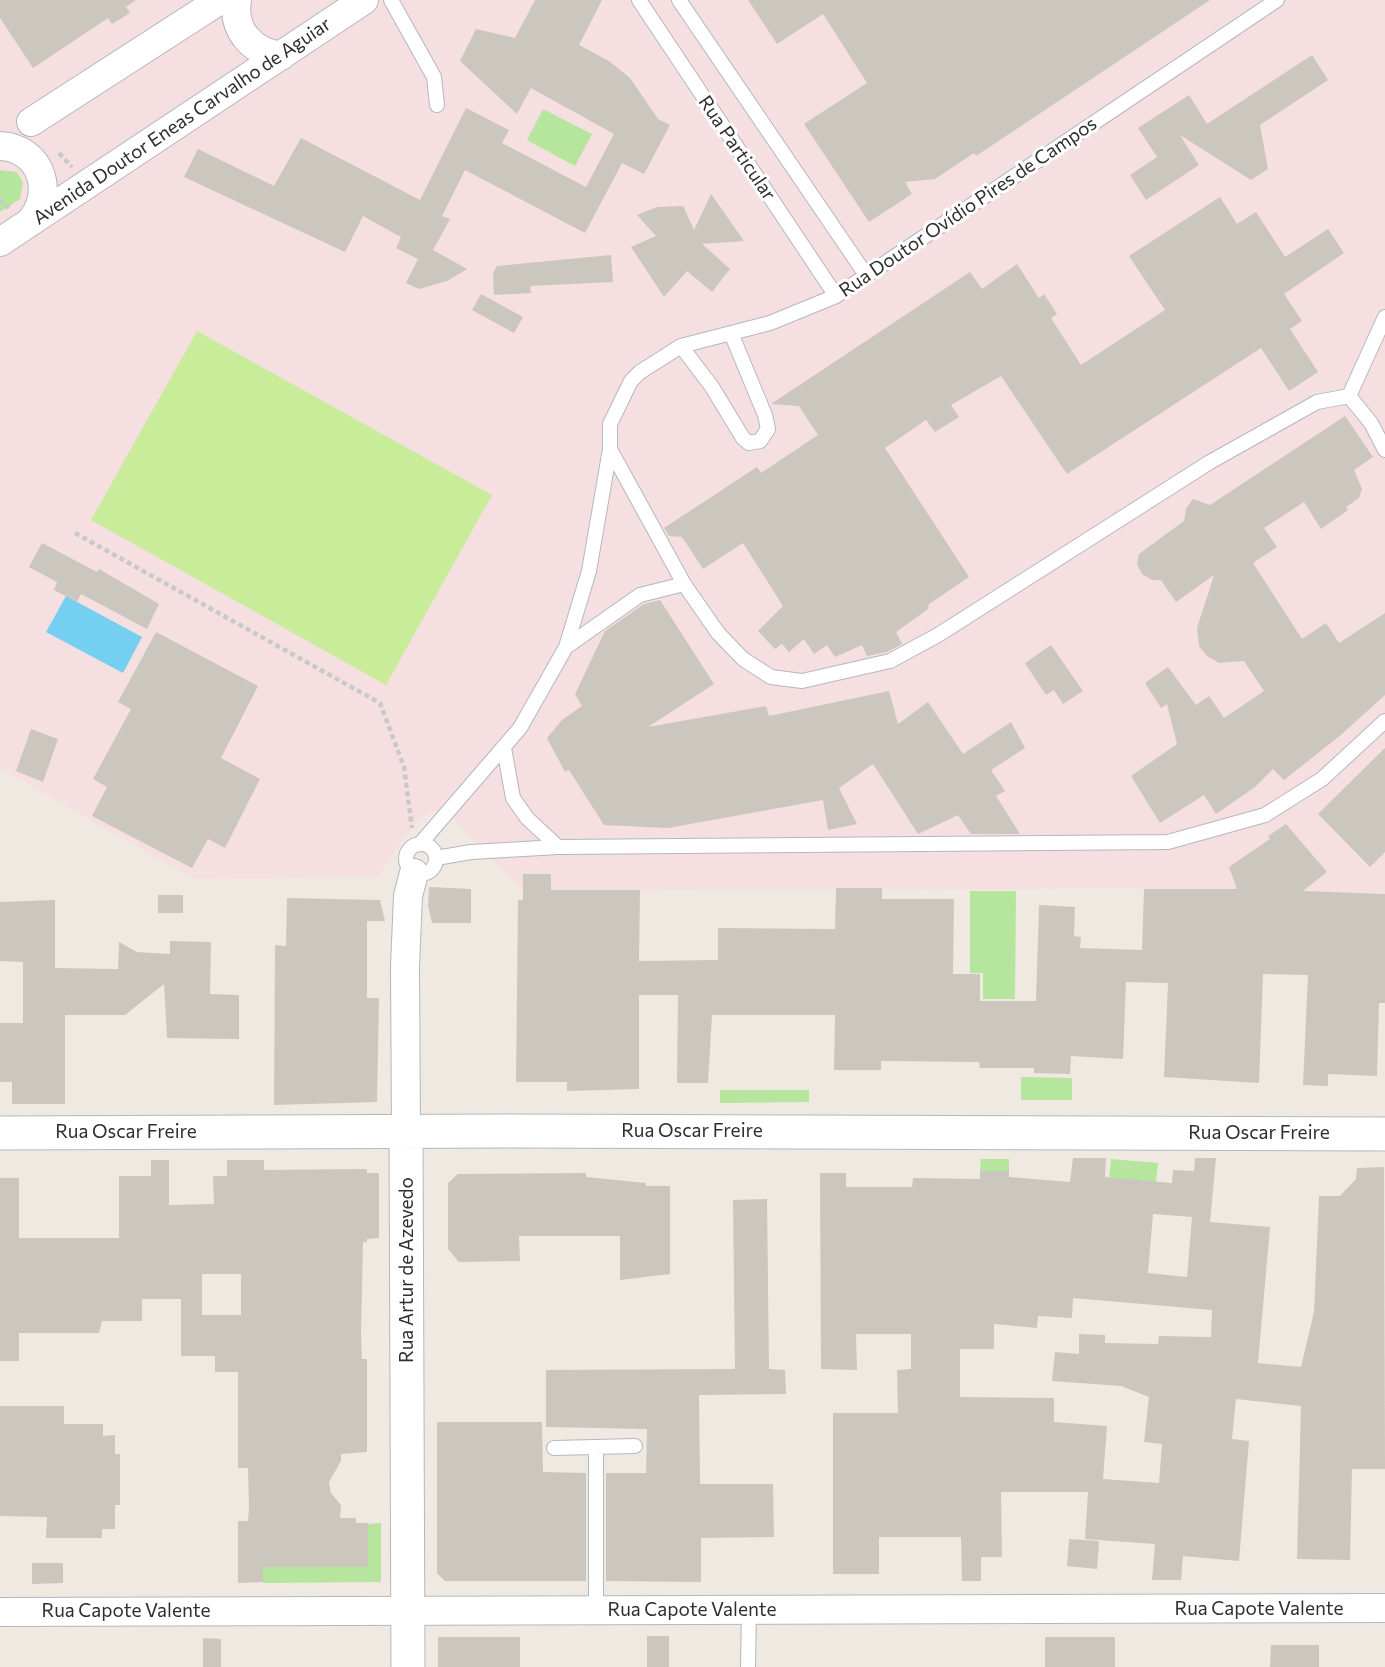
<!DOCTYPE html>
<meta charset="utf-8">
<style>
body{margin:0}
canvas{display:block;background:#efe9e1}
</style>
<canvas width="1385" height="1667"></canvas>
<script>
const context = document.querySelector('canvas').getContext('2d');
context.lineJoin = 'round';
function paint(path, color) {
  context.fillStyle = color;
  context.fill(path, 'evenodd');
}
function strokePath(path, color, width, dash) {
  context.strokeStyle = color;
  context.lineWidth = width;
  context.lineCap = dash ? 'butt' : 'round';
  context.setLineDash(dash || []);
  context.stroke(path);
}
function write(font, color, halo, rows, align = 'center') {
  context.font = font + ' Commissioner,sans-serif';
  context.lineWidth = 6;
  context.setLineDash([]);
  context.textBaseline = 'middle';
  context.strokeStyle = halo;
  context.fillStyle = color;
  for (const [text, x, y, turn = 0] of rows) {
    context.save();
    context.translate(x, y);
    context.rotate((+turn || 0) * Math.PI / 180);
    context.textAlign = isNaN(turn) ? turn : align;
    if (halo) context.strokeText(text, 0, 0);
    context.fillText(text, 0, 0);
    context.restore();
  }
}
paint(new Path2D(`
 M 0,0 L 1385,0 L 1385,894 L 1144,889 L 523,890 L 446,812 L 437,810 L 424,815 L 399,844 L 378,877 L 194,879 L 0,768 Z`), '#f5dfe0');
paint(new Path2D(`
 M 543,109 L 592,134 L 575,166 L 527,140 Z
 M 0,170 L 17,172 L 23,183 L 20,199 L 0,212 Z
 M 970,891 L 1016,891 L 1015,999 L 983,999 L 983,973 L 970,973 Z
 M 1021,1077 L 1072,1078 L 1072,1100 L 1021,1100 Z
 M 720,1090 L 809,1090 L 809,1102 L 720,1103 Z
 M 981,1159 L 1009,1159 L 1009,1171 L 980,1171 Z
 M 1111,1159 L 1158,1163 L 1156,1182 L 1109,1178 Z
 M 381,1523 L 381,1582 L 263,1583 L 263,1567 L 367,1567 L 368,1524 Z`), '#b6e59e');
paint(new Path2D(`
 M 197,331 L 492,495 L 386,685 L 91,520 Z`), '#c9ec9a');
paint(new Path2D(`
 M 66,596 L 142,637 L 123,673 L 46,632 Z`), '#75cff0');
paint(new Path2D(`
 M 0,0 L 136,0 L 126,7 L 130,13 L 112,24 L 108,18 L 33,68 L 0,18 Z
 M 535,0 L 602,0 L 579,45 L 609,61 L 630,78 L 658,119 L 670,125 L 644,174 L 622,163 L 585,233 L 465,170 L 442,216 L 450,219 L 433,250 L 467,269 L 447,281 L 419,289 L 406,283 L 418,259 L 396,248 L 401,237 L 363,216 L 345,252 L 184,177 L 198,149 L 274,186 L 301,138 L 420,200 L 466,108 L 509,130 L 502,143 L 586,187 L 614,134 L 531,88 L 517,114 L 460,61 L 476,29 L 515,38 Z
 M 748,0 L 1210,0 L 976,156 L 974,153 L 935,179 L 905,182 L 912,194 L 869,222 L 804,124 L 867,83 L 823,14 L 777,44 Z
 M 1312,55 L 1328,80 L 1260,125 L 1268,169 L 1251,180 L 1180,135 L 1199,165 L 1146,200 L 1130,175 L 1157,157 L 1138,128 L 1189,95 L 1207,124 Z
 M 711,194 L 744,241 L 702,244 L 730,269 L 712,292 L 687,271 L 664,297 L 631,247 L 656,236 L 637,215 L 657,207 L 683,206 L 694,230 Z
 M 1220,197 L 1237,224 L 1256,212 L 1285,257 L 1328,229 L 1344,253 L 1284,294 L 1302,321 L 1290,329 L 1318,372 L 1289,391 L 1261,348 L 1067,474 L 1001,376 L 951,405 L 959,417 L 935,432 L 926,420 L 885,448 L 969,577 L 929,604 L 928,609 L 896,632 L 902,644 L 887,652 L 867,656 L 862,645 L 835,657 L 827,645 L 814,654 L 804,639 L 789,652 L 782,644 L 775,649 L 758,631 L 783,606 L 743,543 L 703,569 L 682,537 L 669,536 L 664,528 L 757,467 L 761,473 L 818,435 L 799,406 L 771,404 L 970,272 L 982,289 L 1017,264 L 1039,298 L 1044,294 L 1057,314 L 1051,318 L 1081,365 L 1165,310 L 1129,256 Z
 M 611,255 L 613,282 L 530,286 L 531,293 L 494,295 L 493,273 L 497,266 Z
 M 481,294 L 523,317 L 514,333 L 472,310 Z
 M 1345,416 L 1373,457 L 1354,470 L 1362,489 L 1359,498 L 1346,507 L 1348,510 L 1321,529 L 1304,502 L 1264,528 L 1277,547 L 1253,563 L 1302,639 L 1326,623 L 1339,643 L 1385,613 L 1385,695 L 1342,734 L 1284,780 L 1273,769 L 1255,787 L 1216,814 L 1204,795 L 1160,823 L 1131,776 L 1177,744 L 1167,704 L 1161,708 L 1145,683 L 1168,667 L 1196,705 L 1209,696 L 1224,718 L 1264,691 L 1244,661 L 1219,663 L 1207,656 L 1199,646 L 1197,628 L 1214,575 L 1176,602 L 1161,580 L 1152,580 L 1142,574 L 1137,564 L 1139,554 L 1184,521 L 1186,509 L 1193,499 L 1210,505 Z
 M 42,543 L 97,572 L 99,569 L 159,604 L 147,629 L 81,594 L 77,602 L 54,590 L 57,582 L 29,567 Z
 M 660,600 L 714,684 L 648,727 L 766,706 L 769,716 L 889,691 L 898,724 L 928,702 L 963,754 L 1011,722 L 1025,748 L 991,770 L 1005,791 L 996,796 L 1020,834 L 971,834 L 958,815 L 918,834 L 873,764 L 839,788 L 857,824 L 828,830 L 823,800 L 668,828 L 604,825 L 569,770 L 565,772 L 547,738 L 562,720 L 582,706 L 575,694 L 605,631 L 644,604 Z
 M 156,632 L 258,686 L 221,758 L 260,779 L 225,848 L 208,839 L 192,868 L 92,816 L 107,787 L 93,779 L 131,709 L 118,702 Z
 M 1051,645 L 1083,691 L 1063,704 L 1054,690 L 1046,695 L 1025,663 Z
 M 31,729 L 58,739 L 43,782 L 16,771 Z
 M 1385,748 L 1385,852 L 1370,867 L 1318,814 Z
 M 1286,824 L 1327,872 L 1303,891 L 1385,894 L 1385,1003 L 1379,1003 L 1377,1076 L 1328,1074 L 1328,1086 L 1303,1085 L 1308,975 L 1263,974 L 1259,1083 L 1164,1077 L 1168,983 L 1126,982 L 1123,1059 L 1071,1056 L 1070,1074 L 1034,1073 L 1034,1068 L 980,1068 L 979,1062 L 881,1061 L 881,1070 L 834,1070 L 835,1015 L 712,1015 L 708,1083 L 677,1083 L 678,995 L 639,995 L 639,1089 L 567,1091 L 567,1082 L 516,1082 L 518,900 L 523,900 L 523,874 L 551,874 L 551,890 L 640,890 L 639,961 L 718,960 L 718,928 L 835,929 L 836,888 L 882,888 L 882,899 L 954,899 L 953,974 L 980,974 L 980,1001 L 1036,1001 L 1039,905 L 1075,907 L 1074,936 L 1081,937 L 1080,948 L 1142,950 L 1144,889 L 1237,889 L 1229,867 L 1270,839 L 1268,836 Z
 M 429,887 L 471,889 L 471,923 L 432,923 L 428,906 Z
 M 158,895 L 183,895 L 183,913 L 158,913 Z
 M 287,898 L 380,900 L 385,921 L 367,921 L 367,998 L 379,998 L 377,1102 L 274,1105 L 275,945 L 286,946 Z
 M 55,900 L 55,968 L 118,969 L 119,942 L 137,952 L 170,954 L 170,941 L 211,942 L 210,994 L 239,995 L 239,1039 L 167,1038 L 164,984 L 125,1015 L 65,1015 L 65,1104 L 12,1104 L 12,1082 L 0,1082 L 0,1023 L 23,1023 L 23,962 L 0,961 L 0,902 Z
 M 1073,1158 L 1106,1158 L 1105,1177 L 1172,1183 L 1173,1170 L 1194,1171 L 1195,1158 L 1216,1158 L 1210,1222 L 1270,1227 L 1258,1363 L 1301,1367 L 1314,1312 L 1319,1196 L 1340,1196 L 1356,1179 L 1357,1168 L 1384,1167 L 1385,1469 L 1352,1469 L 1350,1560 L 1297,1559 L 1301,1406 L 1236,1399 L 1232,1439 L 1249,1441 L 1239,1561 L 1183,1556 L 1181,1580 L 1152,1580 L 1155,1544 L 1085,1539 L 1088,1492 L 1001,1492 L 1002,1557 L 981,1557 L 981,1581 L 962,1581 L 961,1537 L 879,1537 L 879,1574 L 833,1574 L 833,1413 L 898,1413 L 897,1370 L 911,1369 L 911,1334 L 856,1334 L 857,1370 L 821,1369 L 820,1173 L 846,1173 L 846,1187 L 912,1187 L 913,1178 L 980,1179 L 980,1171 L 1009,1171 L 1009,1177 L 1070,1182 ZM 1153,1214 L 1192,1217 L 1187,1277 L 1148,1273 ZM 1073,1298 L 1212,1310 L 1211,1337 L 1159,1336 L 1158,1344 L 1105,1343 L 1105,1335 L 1079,1334 L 1079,1354 L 1055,1352 L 1052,1381 L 1121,1386 L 1149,1397 L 1144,1442 L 1162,1444 L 1159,1483 L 1103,1479 L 1107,1426 L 1054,1422 L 1054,1398 L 960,1397 L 960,1349 L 994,1349 L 994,1324 L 1037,1328 L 1038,1316 L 1072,1318 Z
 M 151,1160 L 169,1160 L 169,1205 L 214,1204 L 213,1176 L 227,1176 L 227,1160 L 264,1160 L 264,1170 L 367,1169 L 367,1173 L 379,1173 L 379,1238 L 367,1239 L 367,1242 L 363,1242 L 361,1334 L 362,1359 L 367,1359 L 367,1452 L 341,1454 L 341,1461 L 329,1482 L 331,1493 L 341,1505 L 340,1518 L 356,1518 L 356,1523 L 368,1523 L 368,1567 L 263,1567 L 263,1582 L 238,1583 L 238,1521 L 248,1521 L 249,1507 L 248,1468 L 238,1468 L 238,1372 L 215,1372 L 215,1356 L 181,1356 L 181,1299 L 142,1299 L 142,1321 L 102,1321 L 99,1333 L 19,1333 L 19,1361 L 0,1361 L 0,1178 L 19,1178 L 19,1238 L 119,1238 L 119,1176 L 151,1176 ZM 202,1274 L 241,1274 L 241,1315 L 202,1315 Z
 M 586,1173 L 586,1177 L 646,1183 L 646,1186 L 670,1186 L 670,1274 L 620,1280 L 620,1236 L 519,1236 L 520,1261 L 459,1262 L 448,1249 L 448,1183 L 458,1174 Z
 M 767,1199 L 769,1369 L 785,1370 L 786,1394 L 699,1395 L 700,1484 L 773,1484 L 774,1537 L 701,1538 L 701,1582 L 606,1581 L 606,1473 L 646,1473 L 647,1429 L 546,1427 L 546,1370 L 735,1369 L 733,1200 Z
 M 0,1406 L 64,1406 L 64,1424 L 103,1424 L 103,1436 L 115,1435 L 115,1454 L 120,1454 L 120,1505 L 115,1505 L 115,1529 L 102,1529 L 102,1538 L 46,1538 L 47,1517 L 0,1516 Z
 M 437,1422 L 542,1422 L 543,1472 L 586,1473 L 586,1581 L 445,1581 L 437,1573 Z
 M 1069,1539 L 1099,1541 L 1097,1569 L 1067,1566 Z
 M 32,1563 L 63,1563 L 63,1583 L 32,1584 Z
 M 647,1636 L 669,1636 L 669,1667 L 647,1667 Z
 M 438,1637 L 520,1637 L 520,1667 L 438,1667 Z
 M 1045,1637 L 1115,1637 L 1115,1667 L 1045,1667 Z
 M 203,1638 L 221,1639 L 221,1667 L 203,1667 Z
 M 1271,1645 L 1319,1645 L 1319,1667 L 1270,1667 Z`), '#cbc7bf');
const service = new Path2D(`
 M 391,0 L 434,77 L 437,105
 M 639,0 L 836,296
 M 679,0 L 866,275
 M 681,346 L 712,387 L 743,438 L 749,443 L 760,441 L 768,429 L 765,415 L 731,333
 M 1349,396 L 1385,317
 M 1349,396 L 1371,423 L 1385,450
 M 610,449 L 684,584 L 718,633 L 743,659 L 771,677 L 802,681 L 890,661 L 938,635 L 1210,462 L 1317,402 L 1349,396
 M 566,647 L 640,595 L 684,584
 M 504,748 L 513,798 L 527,818 L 558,847
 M406 859a15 15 0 1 1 30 0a15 15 0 1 1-30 0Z
 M 420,844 L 520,728 L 566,647 L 589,571 L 610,449 L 610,424 L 631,381 L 640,372 L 681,346 L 770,323 L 836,296 L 1277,0
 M 436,858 L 471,852 L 558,847 L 1168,842 L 1265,815 L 1322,779 L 1385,721
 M 596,1447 L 596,1610
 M 554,1448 L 635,1446
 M 748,1667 L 749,1609`);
const minor = new Path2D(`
 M 237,0 C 232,30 252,52 281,56
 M 31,122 L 220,0
 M 0,146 C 42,148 56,194 29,223
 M 0,242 L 364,0
 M 406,1131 L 405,966 L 408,896 L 414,873
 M 0,1612 L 1385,1608`);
const tertiary = new Path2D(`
 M 406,1131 L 408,1667
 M 0,1133 L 509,1131 L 1385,1134`);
strokePath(service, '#b4b7c1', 16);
strokePath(minor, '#b4b7c1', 30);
strokePath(tertiary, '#b4b7c1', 35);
strokePath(new Path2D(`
 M 59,153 L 72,167
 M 0,200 L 9,208
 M 75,533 L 380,703 L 404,767 L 412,828`), '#c9c9c9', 4.5, [5, 3.5]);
strokePath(service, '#fff', 14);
strokePath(minor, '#fff', 28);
strokePath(tertiary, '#fff', 33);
write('19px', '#2e2e2e', '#fff', [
 ["Avenida Doutor Eneas Carvalho de Aguiar",182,121,-34],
 ["Rua Particular",737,148,56],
 ["Rua Doutor Ovídio Pires de Campos",968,207,-34],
 ["Rua Oscar Freire",692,1131],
 ["Rua Oscar Freire",126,1132],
 ["Rua Oscar Freire",1259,1133],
 ["Rua Artur de Azevedo",407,1270,-90],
 ["Rua Capote Valente",1259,1609],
 ["Rua Capote Valente",692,1610],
 ["Rua Capote Valente",126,1611]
]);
</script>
